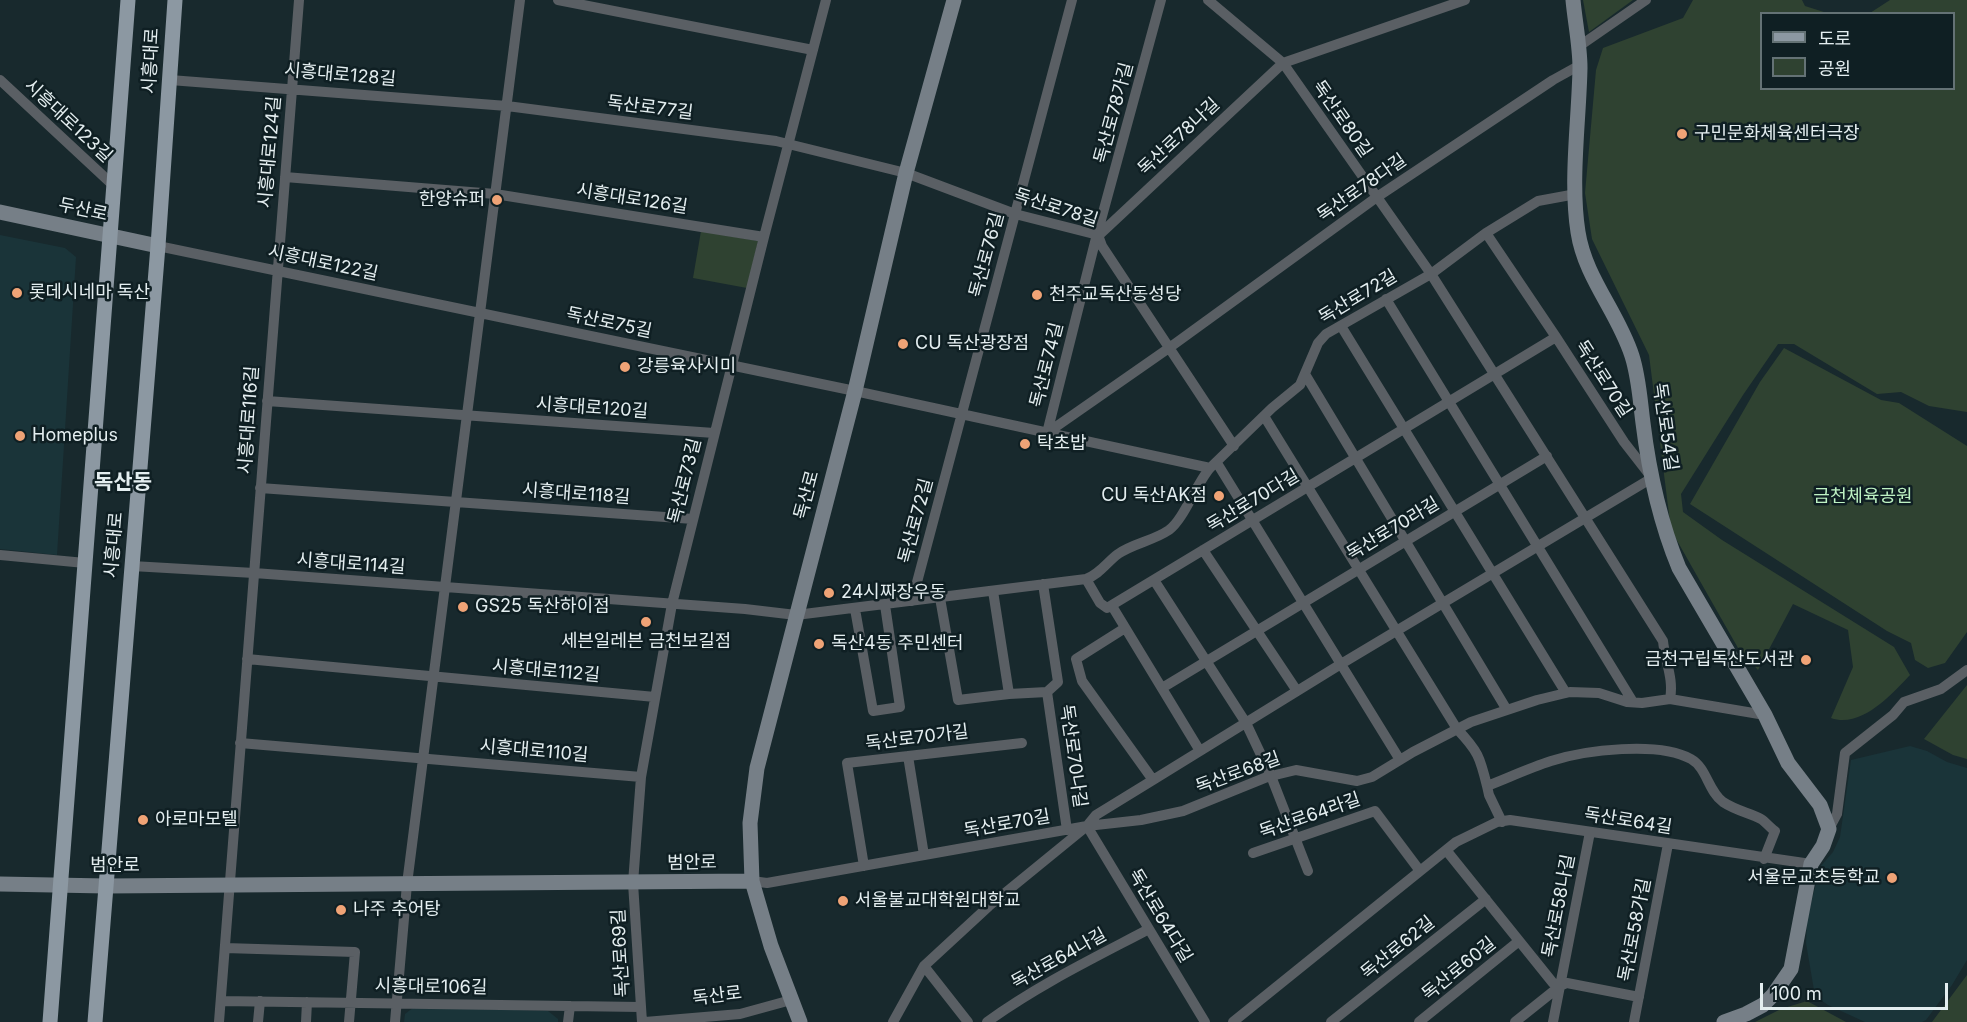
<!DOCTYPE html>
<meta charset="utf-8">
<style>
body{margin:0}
#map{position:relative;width:1967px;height:1022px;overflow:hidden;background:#18292d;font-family:Inter,"Noto Sans KR",sans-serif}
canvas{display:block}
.legend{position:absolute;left:1760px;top:12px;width:195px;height:78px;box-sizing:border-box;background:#0f1f23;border:2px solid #647275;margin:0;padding:8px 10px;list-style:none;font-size:18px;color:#e4eef0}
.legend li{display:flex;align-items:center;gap:12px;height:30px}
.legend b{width:30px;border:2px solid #647275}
.scale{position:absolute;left:1760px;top:983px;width:188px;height:27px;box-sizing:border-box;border:3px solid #e4eef0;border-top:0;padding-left:8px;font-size:18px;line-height:21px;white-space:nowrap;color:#e4eef0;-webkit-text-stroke:4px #0f1f23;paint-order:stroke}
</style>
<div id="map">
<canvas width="1967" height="1022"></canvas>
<ul class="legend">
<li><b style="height:8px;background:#8c98a2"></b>도로</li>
<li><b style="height:16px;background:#2f4231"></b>공원</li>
</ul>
<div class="scale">100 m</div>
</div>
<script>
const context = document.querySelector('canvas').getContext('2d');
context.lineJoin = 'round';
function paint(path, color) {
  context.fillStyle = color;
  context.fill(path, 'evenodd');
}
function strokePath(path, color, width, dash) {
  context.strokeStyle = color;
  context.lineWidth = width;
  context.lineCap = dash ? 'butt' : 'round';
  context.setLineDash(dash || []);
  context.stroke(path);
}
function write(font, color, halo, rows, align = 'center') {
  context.font = font + ' Inter,"Noto Sans KR",sans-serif';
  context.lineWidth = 5;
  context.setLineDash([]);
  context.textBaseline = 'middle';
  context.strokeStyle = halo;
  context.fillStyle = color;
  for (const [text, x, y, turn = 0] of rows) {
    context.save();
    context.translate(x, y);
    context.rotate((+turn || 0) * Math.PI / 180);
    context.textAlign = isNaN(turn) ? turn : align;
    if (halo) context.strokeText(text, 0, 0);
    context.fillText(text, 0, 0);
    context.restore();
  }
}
paint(new Path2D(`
 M 0,235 L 65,248 L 76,257 L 57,555 L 0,549 Z
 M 1910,746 L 1927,751 L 1947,762 L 1967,768 L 1967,960 L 1952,985 L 1926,1020 L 1922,1022 L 1865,1022 L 1828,1005 L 1815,996 L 1806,943 L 1807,920 L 1820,867 L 1833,852 L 1840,837 L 1851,760 Z
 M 414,1007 L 548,1011 L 558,1019 L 558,1022 L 404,1022 L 405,1014 Z`), '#1a3439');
paint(new Path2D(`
 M 1583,0 L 1633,0 L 1589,32 Z
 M 1693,0 L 1802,0 L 1805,6 L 1827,13 L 1762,14 L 1762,88 L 1954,88 L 1954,14 L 1870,13 L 1890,0 L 1967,0 L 1967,412 L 1929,406 L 1901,392 L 1877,394 L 1794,344 L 1778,344 L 1743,395 L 1681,494 L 1683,512 L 1722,540 L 1894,647 L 1910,675 C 1892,694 1861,729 1831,718 L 1853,667 L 1848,630 L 1793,604 L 1758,670 L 1738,648 L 1671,530 L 1649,355 L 1592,239 L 1585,193 L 1596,70 L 1603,48 L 1683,18 Z
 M 701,231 L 758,241 L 747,288 L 693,278 Z
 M 1784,348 L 1881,400 L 1899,403 L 1967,446 L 1967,632 L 1945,663 L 1928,668 L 1915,660 L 1911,643 L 1887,631 L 1690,504 L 1760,382 Z
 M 1967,685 L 1967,759 L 1953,755 L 1924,739 Z
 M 1967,975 L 1967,1022 L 1932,1022 Z
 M 1807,1001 L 1846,1022 L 1755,1022 L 1781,1009 Z`), '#2f4231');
strokePath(new Path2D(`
 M 558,0 L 813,50
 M 1208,0 L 1283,63 L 1431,274 L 1663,641 C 1665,661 1674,679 1670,699
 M 1578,47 L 1646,0
 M 0,80 L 114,186
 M 170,80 L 507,106 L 776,141 L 906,173 L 1015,214 L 1098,235 L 1102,246 L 1234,446
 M 285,177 L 495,194 L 764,237
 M 1099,235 L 1283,63 L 1465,0
 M 158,246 L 855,391 L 1210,468
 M 1386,299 L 1633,702
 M 1341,326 L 1566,693
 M 1305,374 L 1507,710
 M 267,401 L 714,433
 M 1264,416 L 1457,729 C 1478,751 1480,757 1487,786 C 1508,778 1529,768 1551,761 C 1585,750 1659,741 1691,759 C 1707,768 1708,791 1723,802 C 1735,810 1749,813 1761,819 C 1766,822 1770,828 1775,831 L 1764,859
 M 1047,433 L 1169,348 L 1377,197 L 1553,80 L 1580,65
 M 1047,433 L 1095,242 L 1161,0
 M 1217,463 L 1400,760
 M 260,488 L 693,519
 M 1203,550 L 1297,691
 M 0,555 L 85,563
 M 132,566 L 254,573 L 745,609 L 796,615 L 1086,579 C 1100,574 1107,562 1118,554 C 1134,543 1153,541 1169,530 C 1184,519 1196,484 1210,468 L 1272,408 L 1300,385 L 1318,343 L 1326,334 L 1431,274 L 1486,233 L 1538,201 L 1576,194
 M 1086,579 L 1100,603 L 1107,608 L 1556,337
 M 1154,580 L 1246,723 L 1271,776 L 1308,871
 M 1043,584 L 1058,682 L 1047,692 L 1067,830
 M 993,591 L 1009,694 L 1047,692
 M 940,598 L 958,700 L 1009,694
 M 912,601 L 1072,0
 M 1112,606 L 1200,751
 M 855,609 L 873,711 L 900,707 L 885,605
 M 1125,628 L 1076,659 L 1082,681 L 1153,780
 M 247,659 L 655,697
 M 1162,688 L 1547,456
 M 240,743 L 641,777
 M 908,756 L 924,855
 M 1487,786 L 1489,795 L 1502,822
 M 1087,826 L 1205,1022
 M 1829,829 L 1837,814 L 1845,753 L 1893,715 L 1904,702 L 1941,689 L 1967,670
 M 1446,850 L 1553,983 L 1560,986
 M 1253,853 L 1375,811 L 1420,871
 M 864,866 L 847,763 L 1022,743
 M 752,881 L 767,883 L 1087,826 L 1096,815 L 1153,780 L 1341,664 L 1652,478 L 1624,442 L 1556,337 L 1486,233
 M 225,948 L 355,952 L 349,1022
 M 924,966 L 968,1022
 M 221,1001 L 640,1007
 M 219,1022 L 299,0
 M 258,1022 L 260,1001
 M 306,1022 L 307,1002
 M 395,1022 L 407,884 L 520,0
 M 568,1022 L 570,1006
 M 642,1022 L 633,883 L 641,777 L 672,604 L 764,237 L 826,0
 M 645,1022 L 740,1014 L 791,1000
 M 893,1022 L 924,966 L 989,906 L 1087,826 L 1141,820 L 1183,811 L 1267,777 L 1296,770 L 1357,781 L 1372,777 L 1413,752 L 1471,722 L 1537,700 L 1570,692 L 1599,693 L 1627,702 L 1642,703 L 1670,699 L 1765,715
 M 987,1022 C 1038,985 1094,958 1149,929
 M 1233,1022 L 1456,842 L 1497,822 L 1510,820 L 1811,864
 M 1331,1022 L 1486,899
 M 1419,1022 L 1519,941
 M 1515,1022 L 1560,986 L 1567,983 L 1639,997
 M 1553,1022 L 1590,832
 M 1634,1022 L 1668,844`), '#5a5f64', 10);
strokePath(new Path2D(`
 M 1573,0 C 1575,22 1580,46 1580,68 C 1579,120 1570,181 1578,232 C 1585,278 1618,312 1632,356 C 1639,378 1640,400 1643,423 C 1649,472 1660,522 1679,568 L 1765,715 L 1788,763 L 1820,805 L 1829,829 L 1823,846 L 1811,864 L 1791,969 L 1773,995 L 1763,1005 L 1746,1014 L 1724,1022
 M 0,212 L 158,246
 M 0,884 L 106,886 L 752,881
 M 800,1022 L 771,946 L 752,881 L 750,823 L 757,768 L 855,391 L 906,173 L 954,0`), '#767f87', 15);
strokePath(new Path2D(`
 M 50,1022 L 128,0
 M 95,1022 L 158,246 L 175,0`), '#8c98a2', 15);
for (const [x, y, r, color] of [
 [1682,134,6,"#efa376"],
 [497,200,6,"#efa376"],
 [17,293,6,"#efa376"],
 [1037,295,6,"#efa376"],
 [903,344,6,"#efa376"],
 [625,367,6,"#efa376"],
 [20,436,6,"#efa376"],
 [1025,444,6,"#efa376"],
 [1219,496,6,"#efa376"],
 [829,593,6,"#efa376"],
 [463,607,6,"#efa376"],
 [646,622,6,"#efa376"],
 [819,644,6,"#efa376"],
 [1806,660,6,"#efa376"],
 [143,820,6,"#efa376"],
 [1892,878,6,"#efa376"],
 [843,901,6,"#efa376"],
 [341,910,6,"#efa376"]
]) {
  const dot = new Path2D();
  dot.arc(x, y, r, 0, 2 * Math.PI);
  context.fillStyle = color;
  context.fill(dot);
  strokePath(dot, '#0f1f23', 2);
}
write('18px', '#e4eef0', '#0f1f23', [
 ["시흥대로",151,61,-87],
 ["시흥대로128길",340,75,5],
 ["독산로77길",650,108,7],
 ["독산로78가길",1114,113,-75],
 ["독산로80길",1342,119,55],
 ["시흥대로123길",68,121,43],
 ["독산로78나길",1179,137,-43],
 ["시흥대로124길",270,152,-85],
 ["독산로78다길",1362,188,-35],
 ["시흥대로126길",632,199,9],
 ["독산로78길",1056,208,18],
 ["두산로",83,210,12],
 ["독산로76길",987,255,-75],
 ["시흥대로122길",323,263,12],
 ["독산로72길",1358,297,-31],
 ["독산로75길",609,323,12],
 ["독산로74길",1047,365,-76],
 ["독산로70길",1603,379,57],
 ["시흥대로120길",592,408,4],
 ["시흥대로116길",249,420,-86],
 ["독산로54길",1665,427,82],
 ["독산로73길",685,481,-76],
 ["시흥대로118길",576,494,4],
 ["독산로",807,495,-75],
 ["독산로70다길",1253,501,-31],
 ["독산로72길",916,521,-75],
 ["독산로70라길",1393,529,-31],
 ["시흥대로",114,545,-85],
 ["시흥대로114길",351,564,4],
 ["시흥대로112길",546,671,5],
 ["독산로70가길",917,738,-7],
 ["시흥대로110길",534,751,5],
 ["독산로70나길",1073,756,82],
 ["독산로68길",1238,773,-20],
 ["독산로64라길",1310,816,-19],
 ["독산로64길",1628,821,9],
 ["독산로70길",1007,824,-10],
 ["범안로",692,863,-1],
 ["범안로",115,866],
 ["독산로58나길",1559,906,-79],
 ["독산로64다길",1160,916,59],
 ["독산로58가길",1635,930,-79],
 ["독산로62길",1398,948,-39],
 ["독산로69길",621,953,-93],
 ["독산로64나길",1059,959,-29],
 ["독산로60길",1459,969,-39],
 ["시흥대로106길",431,987,1],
 ["독산로",717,996,-7]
]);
write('18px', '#e4eef0', '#0f1f23', [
 ["구민문화체육센터극장",1694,134],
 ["한양슈퍼",485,200,"right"],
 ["롯데시네마 독산",29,293],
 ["천주교독산동성당",1049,295],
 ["CU 독산광장점",915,344],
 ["강릉육사시미",637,367],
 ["Homeplus",32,436],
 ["탁초밥",1037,444],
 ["CU 독산AK점",1207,496,"right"],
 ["24시짜장우동",841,593],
 ["GS25 독산하이점",475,607],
 ["세븐일레븐 금천보길점",646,642,"center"],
 ["독산4동 주민센터",831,644],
 ["금천구립독산도서관",1794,660,"right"],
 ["아로마모텔",155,820],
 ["서울문교초등학교",1880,878,"right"],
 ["서울불교대학원대학교",855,901],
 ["나주 추어탕",353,910]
], 'left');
write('18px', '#bef2c3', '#0f1f23', [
 ["금천체육공원",1863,497]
]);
write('bold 21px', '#e4eef0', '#0f1f23', [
 ["독산동",123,483]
]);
</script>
